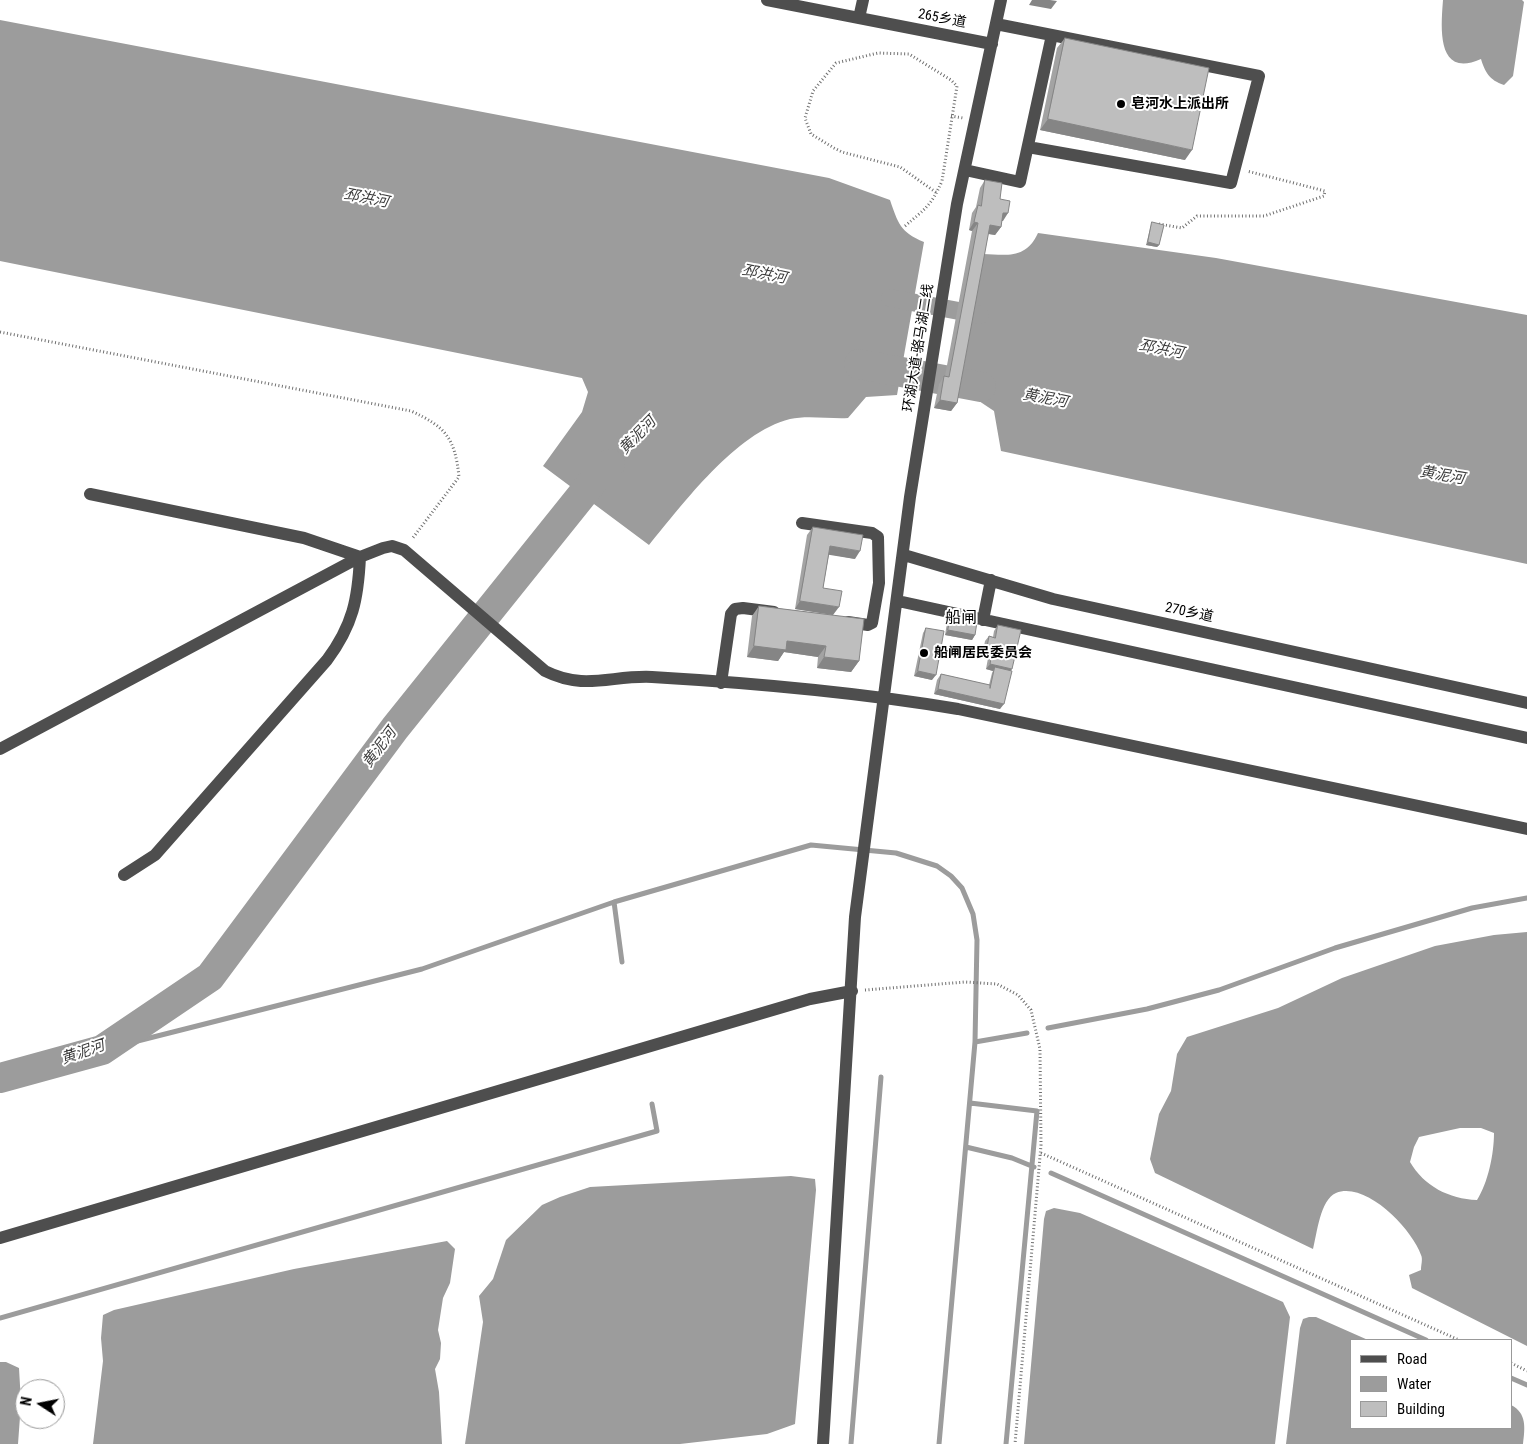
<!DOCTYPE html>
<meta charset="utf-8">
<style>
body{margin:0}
#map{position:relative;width:1527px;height:1444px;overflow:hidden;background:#fff;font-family:"Roboto Condensed",sans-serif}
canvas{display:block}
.legend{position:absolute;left:1350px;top:1339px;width:162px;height:90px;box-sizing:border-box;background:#fff;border:1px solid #999;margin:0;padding:6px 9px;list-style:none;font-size:15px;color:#000}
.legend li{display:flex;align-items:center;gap:10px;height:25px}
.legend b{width:25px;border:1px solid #999}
.north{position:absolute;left:15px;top:1379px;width:50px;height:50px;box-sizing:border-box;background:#fff;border:1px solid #999;border-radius:50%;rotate:281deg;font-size:14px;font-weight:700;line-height:20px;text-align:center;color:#000}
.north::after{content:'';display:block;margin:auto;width:18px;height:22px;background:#000;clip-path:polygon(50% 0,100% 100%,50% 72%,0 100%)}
</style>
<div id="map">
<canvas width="1527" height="1444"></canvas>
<ul class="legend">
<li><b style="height:6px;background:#4e4e4e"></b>Road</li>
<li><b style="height:14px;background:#9c9c9c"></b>Water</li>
<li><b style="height:14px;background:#bebebe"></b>Building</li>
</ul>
<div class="north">N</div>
</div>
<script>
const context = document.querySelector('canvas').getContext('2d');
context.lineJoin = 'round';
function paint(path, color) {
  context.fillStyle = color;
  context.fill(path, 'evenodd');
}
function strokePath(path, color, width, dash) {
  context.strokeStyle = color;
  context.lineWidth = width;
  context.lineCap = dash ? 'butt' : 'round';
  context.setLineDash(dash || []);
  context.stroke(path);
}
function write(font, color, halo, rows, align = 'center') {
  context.font = font + ' "Roboto Condensed","Noto Sans SC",sans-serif';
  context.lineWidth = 4;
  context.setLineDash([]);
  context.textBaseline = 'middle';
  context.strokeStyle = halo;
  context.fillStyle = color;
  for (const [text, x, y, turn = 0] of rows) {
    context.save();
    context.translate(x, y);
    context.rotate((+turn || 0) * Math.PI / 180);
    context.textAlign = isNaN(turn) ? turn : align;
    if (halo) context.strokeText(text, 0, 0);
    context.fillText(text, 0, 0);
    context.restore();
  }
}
paint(new Path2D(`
 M 1443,0 L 1522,0 L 1524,2 L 1513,76 L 1504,85 C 1489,80 1485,72 1481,59 C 1436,79 1441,27 1443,0 Z
 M 0,20 L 829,178 L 890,200 C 898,223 900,232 924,242 L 897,395 L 866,397 L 848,418 C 830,419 807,415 790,419 C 735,433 684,503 649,545 L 543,466 L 582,412 L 588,392 L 582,378 L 0,261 Z
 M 1038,233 L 1216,258 L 1527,315 L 1527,564 L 1001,451 L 994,411 L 973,397 L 959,394 L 983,254 C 1008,255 1026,259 1038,233 Z
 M 1527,932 L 1527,1346 L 1412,1288 L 1409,1275 L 1421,1270 C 1421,1265 1423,1259 1421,1255 C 1412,1229 1366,1181 1336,1193 C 1320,1200 1317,1234 1313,1249 L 1155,1173 L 1150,1159 L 1159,1114 L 1171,1091 L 1177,1054 L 1187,1037 L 1278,1008 L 1342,978 L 1435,946 L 1494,935 ZM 1460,1128 L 1481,1128 L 1494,1133 C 1494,1154 1488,1183 1477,1200 C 1449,1199 1424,1186 1410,1162 L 1414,1147 L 1419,1137 Z
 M 791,1176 L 815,1179 L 816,1190 L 795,1424 L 767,1434 L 680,1444 L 465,1444 L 483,1322 L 479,1296 L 493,1279 L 506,1240 L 542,1205 L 560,1197 L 590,1187 Z
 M 1054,1208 L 1080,1213 L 1283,1302 L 1290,1317 L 1275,1444 L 1024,1444 L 1044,1219 L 1046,1211 Z
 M 447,1241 L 455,1249 L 450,1283 L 443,1298 L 438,1330 L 441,1343 L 440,1359 L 435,1369 L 439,1392 L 442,1444 L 93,1444 L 103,1361 L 101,1338 L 103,1315 L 114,1310 L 294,1269 Z
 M 1309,1317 L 1316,1317 L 1368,1340 L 1351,1340 L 1351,1428 L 1511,1428 L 1511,1405 C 1527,1413 1525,1428 1523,1444 L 1286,1444 L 1300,1328 L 1303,1319 Z
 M 0,1362 L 6,1362 L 19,1368 L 21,1403 L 18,1444 L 0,1444 Z`), '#9c9c9c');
strokePath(new Path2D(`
 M 614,902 L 622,962
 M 1048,1028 L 1147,1009 L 1219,990 L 1335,948 L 1472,908 L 1527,898
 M 975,1042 L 1027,1033
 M 102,1050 L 422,969 L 614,902 L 811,845 L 896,853 L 937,866 L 951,876 L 962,888 L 973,914 L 977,940 L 975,1042 L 939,1444
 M 970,1103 L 1037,1111 L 1006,1444
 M 966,1147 L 1012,1158 L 1034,1167
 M 1051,1173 L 1426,1340
 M 0,1318 L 657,1131 L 652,1104
 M 1511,1378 L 1527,1385
 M 851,1444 L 881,1077`), '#9c9c9c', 5);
strokePath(new Path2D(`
 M 890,298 L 980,315`), '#9c9c9c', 18);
strokePath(new Path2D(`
 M 859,364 L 981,387
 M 0,1078 L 102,1050 L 210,977 L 395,728 L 594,480 L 610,464`), '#9c9c9c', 30);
strokePath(new Path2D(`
 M 951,116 L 963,118
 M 1159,224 L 1182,228 L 1197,216 L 1264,216 L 1324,196 L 1325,191 L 1247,171
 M 905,226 C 925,209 931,206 942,181 L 957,86 L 951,80 L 909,54 L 878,53 L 836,63 L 813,91 L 805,118 L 811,134 L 834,148 L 842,152 L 900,167 L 937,193
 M 0,332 L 411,411 C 446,427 455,438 459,477 L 412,539
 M 865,990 L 965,982 L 997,984 L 1018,995 L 1031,1010 L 1040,1049 L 1041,1145 L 1015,1444
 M 1041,1153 L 1459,1340
 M 1511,1363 L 1527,1371`), '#707070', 3, [1, 2.5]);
strokePath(new Path2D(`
 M 767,0 L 992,44
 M 859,18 L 863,0
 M 996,24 L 1259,76 L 1231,183 L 1028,147
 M 965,170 L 1020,182 L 1052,35
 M 90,494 L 304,538 L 360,557 C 358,599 353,625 327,660 L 155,855 L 124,875
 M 802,523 L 872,533 L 878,537 L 879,583 L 872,623 L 868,625 L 848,622
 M 904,555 L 1053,599 L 1527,703
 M 898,601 L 1527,738
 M 983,620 L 991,580
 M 721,683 L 731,614 L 735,609 L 743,608 L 774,612
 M 0,749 L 360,557 L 383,548 L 392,546 L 404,550 L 545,671 C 585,691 611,675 652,677 C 754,683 857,692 958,709 L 1527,829
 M 0,1238 L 810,999 L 852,991
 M 823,1444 L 855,917 L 910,497 L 957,204 L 1001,0`), '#4e4e4e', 12);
paint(new Path2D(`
 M 1065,38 L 1185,160 L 1040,130 L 1057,48 Z
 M 985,180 L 1000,199 L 1003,221 L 1002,221 L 1001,227 L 995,235 L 988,234 L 957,403 L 951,411 L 934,408 L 939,384 L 944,376 L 945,376 L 972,231 L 969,230 L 972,213 L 976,207 L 980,188 Z
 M 1152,222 L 1159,245 L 1157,247 L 1146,245 L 1151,225 Z
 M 813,527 L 855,559 L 829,554 L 823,588 L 833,615 L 859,661 L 851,672 L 817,668 L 818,657 L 784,652 L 778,661 L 747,657 L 752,616 L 759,606 L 833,615 L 795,609 L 807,535 Z
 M 951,617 L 975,635 L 972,640 L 945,635 L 947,623 Z
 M 998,625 L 1010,671 L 1000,709 L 934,694 L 937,680 L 941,674 L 989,685 L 992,673 L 993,671 L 986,669 L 989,653 L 983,652 L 985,641 L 989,636 L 993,637 L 994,631 Z
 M 926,628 L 932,680 L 914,676 L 923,633 Z`), '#a3a3a3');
paint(new Path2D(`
 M 1032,0 L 1050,0 L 1057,1 L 1051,9 L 1029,5 Z
 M 1048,119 L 1192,150 L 1185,160 L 1040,130 Z
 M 1003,213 L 1008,213 L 1003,221 L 998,221 Z
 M 974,222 L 978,223 L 972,231 L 969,230 Z
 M 990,225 L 1001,227 L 995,235 L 984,233 Z
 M 1148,242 L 1159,245 L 1157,247 L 1146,245 Z
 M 940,400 L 957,403 L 951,411 L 934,408 Z
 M 830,546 L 860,551 L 855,559 L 824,554 Z
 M 800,601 L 839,607 L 833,615 L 795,609 Z
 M 948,630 L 975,635 L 972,640 L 945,635 Z
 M 787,641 L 826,646 L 818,657 L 784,652 L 778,661 L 747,657 L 754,646 Z
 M 987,647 L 993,648 L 989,653 L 983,652 Z
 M 824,657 L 859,661 L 851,672 L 817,668 Z
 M 990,664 L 1012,669 L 1008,674 L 995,667 L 993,671 L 986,669 Z
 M 918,671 L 936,675 L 932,680 L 914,676 Z
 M 938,689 L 1004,704 L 1000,709 L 934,694 Z`), '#858585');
const building = new Path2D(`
 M 1065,38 L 1209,68 L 1192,150 L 1048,119 Z
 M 985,180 L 1002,183 L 1000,199 L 1010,201 L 1008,213 L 1003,213 L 1001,227 L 990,225 L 957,403 L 940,400 L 944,376 L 949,377 L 978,223 L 974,222 L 978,205 L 981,206 Z
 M 1152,222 L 1164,225 L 1159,245 L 1148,242 Z
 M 813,527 L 863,535 L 860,551 L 830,546 L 823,588 L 842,591 L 839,607 L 800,601 Z
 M 759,606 L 864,619 L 859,661 L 824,657 L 826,646 L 787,641 L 786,650 L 754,646 Z
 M 951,617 L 977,622 L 975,635 L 948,630 Z
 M 998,625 L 1021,630 L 1012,669 L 990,664 L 993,648 L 987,647 L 989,636 L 995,638 Z
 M 926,628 L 944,631 L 936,675 L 918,671 Z
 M 995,667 L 1012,671 L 1004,704 L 938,689 L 941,674 L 990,685 L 990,688 Z`);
paint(building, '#bebebe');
strokePath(building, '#858585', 1);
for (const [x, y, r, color] of [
 [1121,104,5,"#000"],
 [924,653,5,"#000"]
]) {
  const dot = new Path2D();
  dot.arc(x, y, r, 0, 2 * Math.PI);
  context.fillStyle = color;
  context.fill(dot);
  strokePath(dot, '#fff', 2);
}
write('14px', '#000', '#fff', [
 ["265乡道",942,19,11],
 ["环湖大道-骆马湖二线",919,348,-81],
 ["270乡道",1189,613,12]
]);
write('bold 14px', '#000', '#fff', [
 ["皂河水上派出所",1131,104],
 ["船闸居民委员会",934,653]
], 'left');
write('italic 15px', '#3d3d3d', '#fff', [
 ["邳洪河",366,199,11],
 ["邳洪河",764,275,11],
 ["邳洪河",1161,350,11],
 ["黄泥河",1045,399,11],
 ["黄泥河",638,436,-46],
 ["黄泥河",1442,476,10],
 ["黄泥河",380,748,-53],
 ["黄泥河",83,1053,-19]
]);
write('16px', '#000', '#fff', [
 ["船闸",961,619]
]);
</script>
